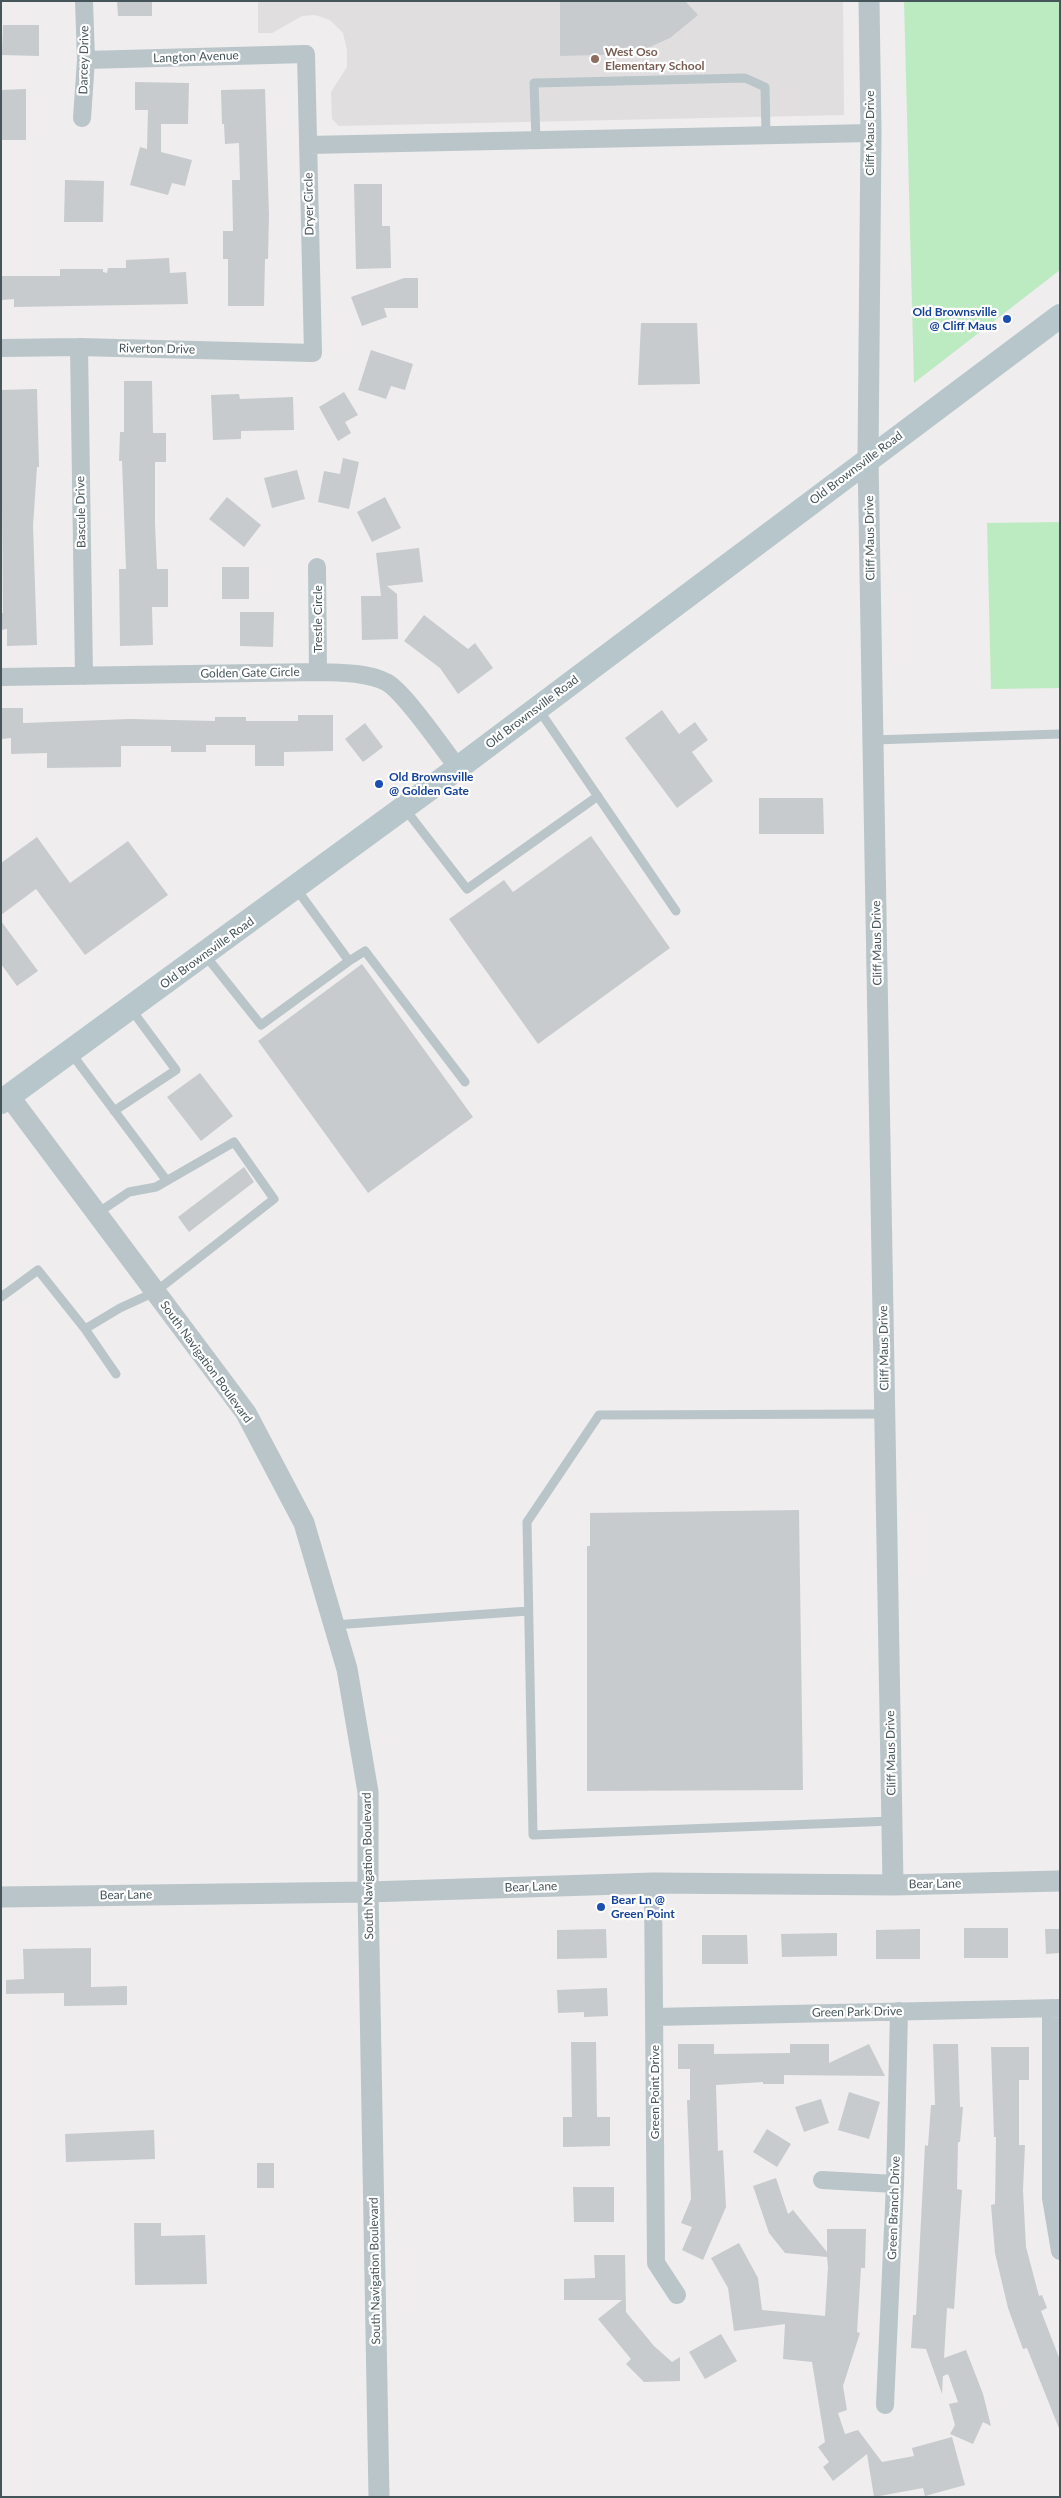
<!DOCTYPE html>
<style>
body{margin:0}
#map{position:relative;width:1061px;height:2498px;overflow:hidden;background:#efeded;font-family:Lato,sans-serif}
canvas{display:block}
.frame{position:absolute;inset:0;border:2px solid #465559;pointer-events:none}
</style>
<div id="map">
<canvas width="1061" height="2498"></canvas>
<div class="frame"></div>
</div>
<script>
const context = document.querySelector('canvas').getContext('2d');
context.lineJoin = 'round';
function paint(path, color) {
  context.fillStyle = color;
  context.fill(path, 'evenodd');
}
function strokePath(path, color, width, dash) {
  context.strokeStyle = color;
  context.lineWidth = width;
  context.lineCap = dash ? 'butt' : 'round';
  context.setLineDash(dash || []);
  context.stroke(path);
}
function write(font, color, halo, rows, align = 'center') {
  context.font = font + ' Lato,sans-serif';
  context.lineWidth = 4.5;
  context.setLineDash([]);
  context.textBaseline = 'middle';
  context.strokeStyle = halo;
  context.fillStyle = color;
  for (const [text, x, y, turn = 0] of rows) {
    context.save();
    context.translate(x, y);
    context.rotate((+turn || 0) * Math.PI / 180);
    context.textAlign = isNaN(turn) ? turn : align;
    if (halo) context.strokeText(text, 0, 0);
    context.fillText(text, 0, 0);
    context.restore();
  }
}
paint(new Path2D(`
 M 258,1 L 843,1 L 844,115 L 339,126 L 332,119 L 331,92 L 347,67 L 347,50 L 343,33 L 330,20 L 315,15 L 302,16 L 272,33 L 258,33 Z`), '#e0dedf');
paint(new Path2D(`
 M 904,1 L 1060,1 L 1060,270 L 914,383 Z
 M 1060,522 L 1060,688 L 991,689 L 987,523 Z`), '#bdebc1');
paint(new Path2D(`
 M 117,1 L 152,1 L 152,16 L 118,16 Z
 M 560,1 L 685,1 L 698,15 L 670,38 L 634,54 L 560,56 Z
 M 3,25 L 39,25 L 39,56 L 2,55 Z
 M 135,82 L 189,83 L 188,124 L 161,124 L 161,152 L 192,160 L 185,186 L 172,183 L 168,195 L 130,185 L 140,147 L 147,149 L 148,110 L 135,110 Z
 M 26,89 L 26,140 L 1,140 L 1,90 Z
 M 265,89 L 269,215 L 268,259 L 265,259 L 264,306 L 228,306 L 228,259 L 223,259 L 223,231 L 233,231 L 232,180 L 240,180 L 239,143 L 225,144 L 224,124 L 222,124 L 221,90 Z
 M 65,180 L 104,181 L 103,222 L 64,222 Z
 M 354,184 L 382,184 L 382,226 L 390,226 L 391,268 L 356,269 Z
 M 169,258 L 170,273 L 186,272 L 188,304 L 14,307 L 14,299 L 1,300 L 1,276 L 60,276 L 60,269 L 103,269 L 103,272 L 107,273 L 108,268 L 126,268 L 126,260 Z
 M 404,278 L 418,278 L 418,308 L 384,308 L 387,317 L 362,326 L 351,297 Z
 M 641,323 L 697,323 L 700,384 L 638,385 Z
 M 371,350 L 413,364 L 405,390 L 391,386 L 386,399 L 358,390 Z
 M 124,381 L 152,381 L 153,433 L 166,433 L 166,462 L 155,462 L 155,524 L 157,569 L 168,569 L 168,607 L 152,607 L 153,645 L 120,646 L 119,569 L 126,569 L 122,461 L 119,461 L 120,432 L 124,432 Z
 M 37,389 L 39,467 L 37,467 L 33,526 L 37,645 L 7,646 L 7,629 L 1,630 L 1,613 L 3,613 L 1,390 Z
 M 344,392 L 358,415 L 345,422 L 351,433 L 338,441 L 319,407 Z
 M 239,394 L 240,399 L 293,397 L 294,430 L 241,431 L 241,439 L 213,440 L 211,395 Z
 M 343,458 L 359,462 L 349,509 L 318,502 L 324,471 L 340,474 Z
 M 297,470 L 305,499 L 272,508 L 264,478 Z
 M 227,497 L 261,525 L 244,547 L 209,519 Z
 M 385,497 L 401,528 L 372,542 L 357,512 Z
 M 419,548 L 423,582 L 387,586 L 397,594 L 398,639 L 362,640 L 361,596 L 381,596 L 376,553 Z
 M 222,567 L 249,567 L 249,599 L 222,599 Z
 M 240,612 L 274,612 L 273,647 L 240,646 Z
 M 424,615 L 468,649 L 475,643 L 493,668 L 458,694 L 440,668 L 404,641 Z
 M 1,708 L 23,708 L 23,723 L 130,719 L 215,721 L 215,717 L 246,717 L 246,721 L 298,721 L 298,715 L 333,715 L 333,751 L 284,752 L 284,766 L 255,766 L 255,745 L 206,745 L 206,752 L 171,752 L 171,746 L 121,746 L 121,767 L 47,768 L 47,753 L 11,754 L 11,738 L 1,739 Z
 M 662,710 L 679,734 L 695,722 L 708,740 L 692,752 L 713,781 L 677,808 L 625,738 Z
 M 365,723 L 383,747 L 363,762 L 345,739 Z
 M 759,798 L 823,798 L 824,834 L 759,834 Z
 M 591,836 L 670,948 L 538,1044 L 449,919 L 504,880 L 513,892 Z
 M 37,837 L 70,883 L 128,841 L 168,895 L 85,955 L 36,889 L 1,915 L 1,863 Z
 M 1,921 L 38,971 L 17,986 L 1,964 Z
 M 362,964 L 473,1117 L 368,1193 L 258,1041 Z
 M 200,1073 L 233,1116 L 201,1141 L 167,1097 Z
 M 244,1167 L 254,1182 L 189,1232 L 178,1217 Z
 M 799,1510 L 803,1790 L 587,1791 L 587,1546 L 590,1546 L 590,1513 Z
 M 964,1928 L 1008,1928 L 1008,1958 L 964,1958 Z
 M 606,1929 L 607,1958 L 557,1959 L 557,1930 Z
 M 920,1929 L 920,1959 L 876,1959 L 876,1930 Z
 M 1045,1929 L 1060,1929 L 1060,1953 L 1046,1954 Z
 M 837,1933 L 837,1956 L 782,1957 L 781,1934 Z
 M 702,1935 L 747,1935 L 748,1964 L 702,1964 Z
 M 91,1948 L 91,1987 L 127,1986 L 127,2005 L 64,2006 L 64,1993 L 6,1994 L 6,1980 L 24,1979 L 23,1949 Z
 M 607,1988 L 608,2016 L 584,2017 L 584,2012 L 558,2013 L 557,1990 Z
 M 571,2042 L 596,2042 L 597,2117 L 610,2117 L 610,2146 L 563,2147 L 563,2117 L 572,2117 Z
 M 678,2044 L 714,2044 L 714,2054 L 790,2053 L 790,2044 L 829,2044 L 829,2063 L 869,2044 L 885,2076 L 784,2075 L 784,2084 L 763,2084 L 763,2082 L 716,2085 L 718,2151 L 723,2150 L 726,2207 L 703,2260 L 682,2250 L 692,2227 L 681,2223 L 691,2199 L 687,2100 L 690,2100 L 690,2069 L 678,2069 Z
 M 933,2044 L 958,2044 L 960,2107 L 963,2107 L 960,2142 L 958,2142 L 957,2189 L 962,2190 L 954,2309 L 947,2308 L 944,2358 L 966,2350 L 983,2394 L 991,2426 L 983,2422 L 973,2444 L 950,2434 L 955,2425 L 949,2404 L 958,2402 L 948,2374 L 943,2376 L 942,2394 L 926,2349 L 911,2348 L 913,2315 L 916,2315 L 925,2145 L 928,2146 L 931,2105 L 935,2105 Z
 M 991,2047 L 1029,2047 L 1029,2080 L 1019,2080 L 1019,2145 L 1025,2145 L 1023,2190 L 1026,2247 L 1039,2296 L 1042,2295 L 1047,2308 L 1041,2311 L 1060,2360 L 1060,2431 L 1027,2348 L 1023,2349 L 1008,2308 L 995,2253 L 991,2205 L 995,2204 L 996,2137 L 994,2137 Z
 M 849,2092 L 880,2102 L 869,2139 L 838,2130 Z
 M 821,2099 L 829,2123 L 804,2132 L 795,2107 Z
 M 767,2129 L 791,2144 L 777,2167 L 753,2152 Z
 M 154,2130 L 155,2159 L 66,2162 L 65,2134 Z
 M 257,2163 L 274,2163 L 274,2188 L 257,2188 Z
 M 776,2178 L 788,2214 L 793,2210 L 827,2252 L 827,2229 L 866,2229 L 865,2268 L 861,2268 L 857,2332 L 860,2333 L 843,2386 L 847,2410 L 838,2413 L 845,2434 L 858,2430 L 882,2462 L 914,2456 L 912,2448 L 952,2437 L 965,2485 L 925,2496 L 923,2488 L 874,2497 L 867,2454 L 833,2481 L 823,2467 L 829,2462 L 818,2447 L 825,2442 L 812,2362 L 783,2359 L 785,2324 L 734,2331 L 728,2288 L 711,2258 L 739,2243 L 758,2278 L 762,2310 L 825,2316 L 828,2267 L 827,2257 L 785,2253 L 769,2233 L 753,2186 Z
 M 573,2187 L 614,2187 L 614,2222 L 574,2222 Z
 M 134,2223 L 161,2223 L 161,2236 L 205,2235 L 207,2284 L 135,2285 Z
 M 594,2255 L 625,2255 L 626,2312 L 654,2346 L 672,2362 L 680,2357 L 680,2381 L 644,2382 L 626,2364 L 631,2359 L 598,2319 L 622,2300 L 564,2300 L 564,2279 L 595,2278 Z
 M 721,2334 L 737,2361 L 705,2379 L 689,2352 Z`), '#c7cbce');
strokePath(new Path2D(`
 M 536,140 L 534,83 L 745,78 L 765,87 L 766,135
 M 539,710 L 676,911
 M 873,740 L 1060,734
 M 405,809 L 467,889 L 598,796
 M 205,955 L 261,1025 L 349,961 L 295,887
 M 349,961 L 365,951 L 465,1082
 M 71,1053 L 167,1181
 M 114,1111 L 176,1070 L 131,1009
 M 96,1214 L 129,1192 L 156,1187 L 234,1142 L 274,1199 L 155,1292 L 120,1308 L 85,1329 L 116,1374
 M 1,1297 L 38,1270 L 85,1329
 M 885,1414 L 599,1415 L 527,1522 L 533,1835 L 892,1821
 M 334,1625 L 528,1611`), '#b9c5c9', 9);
strokePath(new Path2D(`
 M 82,118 L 86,60 L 84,1
 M 308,145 L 871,133
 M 79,347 L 84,676
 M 1,348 L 79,347 L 313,353 L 306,54 L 86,60
 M 317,567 L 318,672
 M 1,677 L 318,672 C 341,673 366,672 386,682 C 403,690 444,750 458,768
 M 653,1883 L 656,2263 L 677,2295
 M 1051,2008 L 1051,2198 L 1060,2251
 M 654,2017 L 1060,2008
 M 822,2180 L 895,2184
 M 885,2405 L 895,2184 L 899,2011`), '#b9c5c9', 18);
strokePath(new Path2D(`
 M 869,1 L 871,133 L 868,458 L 893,1885
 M 9,1096 L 246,1413 L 304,1523 L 347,1669 L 368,1792 L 368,1892 L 379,2497
 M 1,1897 L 368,1892 L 653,1883 L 893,1885 L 1060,1881`), '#b9c5c9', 21);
strokePath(new Path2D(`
 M 1,1102 L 458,768 L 1060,316`), '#b6c6cb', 24);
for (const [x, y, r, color] of [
 [595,59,5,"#8d6e63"],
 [1007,319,5,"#1a4fb4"],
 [379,784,5,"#1a4fb4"],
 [601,1907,5,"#1a4fb4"]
]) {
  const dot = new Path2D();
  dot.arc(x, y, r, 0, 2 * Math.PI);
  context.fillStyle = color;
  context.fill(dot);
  strokePath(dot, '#fff', 2);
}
write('bold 12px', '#785e54', '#fff', [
 ["West Oso",605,52],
 ["Elementary School",605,66]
], 'left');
write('12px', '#465559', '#fff', [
 ["Langton Avenue",196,57,-2],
 ["Darcey Drive",84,60,-89],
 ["Cliff Maus Drive",870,133,-90],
 ["Dryer Circle",309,204,-91],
 ["Riverton Drive",157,349,1],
 ["Old Brownsville Road",856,468,-37],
 ["Bascule Drive",81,512,-91],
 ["Cliff Maus Drive",870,538,-91],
 ["Trestle Circle",318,619,-90],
 ["Golden Gate Circle",250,673,-1],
 ["Old Brownsville Road",532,712,-37],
 ["Cliff Maus Drive",877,943,-91],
 ["Old Brownsville Road",207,953,-36],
 ["Cliff Maus Drive",884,1348,-91],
 ["South Navigation Boulevard",206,1362,54],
 ["Cliff Maus Drive",891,1753,-91],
 ["South Navigation Boulevard",368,1866,-91],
 ["Bear Lane",935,1884,-1],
 ["Bear Lane",531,1887,-2],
 ["Bear Lane",126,1895,-1],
 ["Green Park Drive",857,2012,-1],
 ["Green Point Drive",655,2092,-90],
 ["Green Branch Drive",894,2208,-88],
 ["South Navigation Boulevard",375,2271,-91]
]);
write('bold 12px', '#164399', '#fff', [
 ["Old Brownsville",997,312,"right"],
 ["@ Cliff Maus",997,326,"right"],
 ["Old Brownsville",389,777],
 ["@ Golden Gate",389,791],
 ["Bear Ln @",611,1900],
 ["Green Point",611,1914]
], 'left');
</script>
